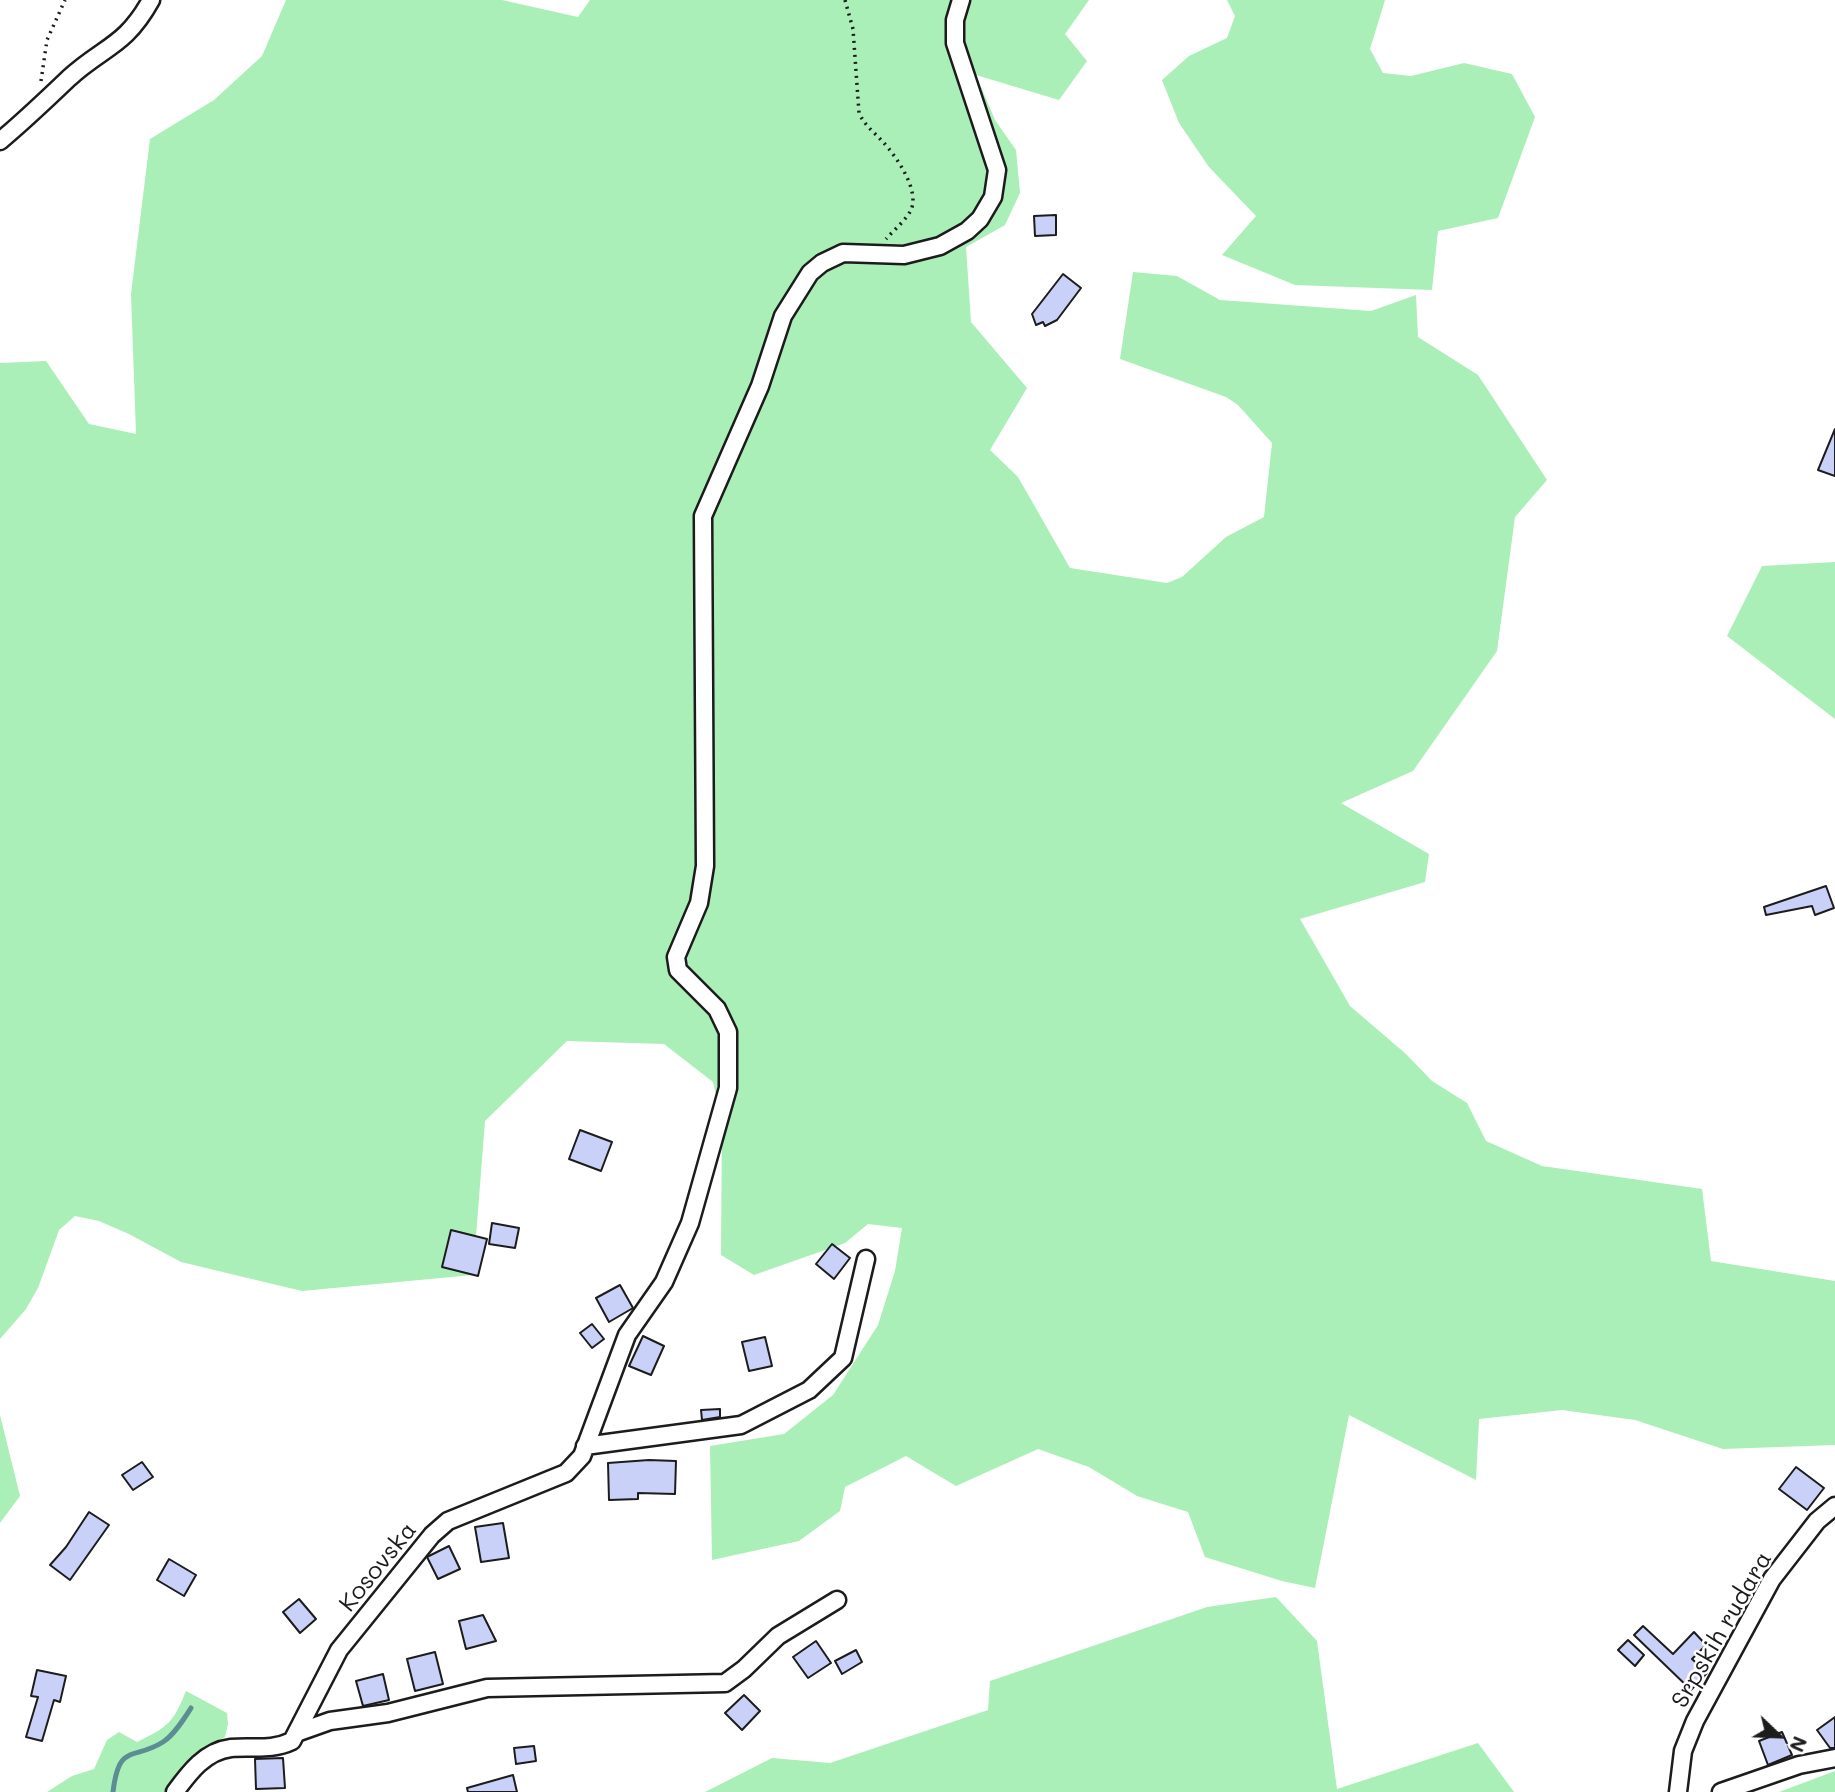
<!DOCTYPE html>
<style>
body{margin:0}
#map{position:relative;width:1835px;height:1792px;overflow:hidden;background:#fff;font-family:Mali,sans-serif}
canvas{display:block}
.north{position:absolute;left:1744px;top:1701px;width:70px;height:70px;-webkit-text-stroke:5px #fff;paint-order:stroke;rotate:113deg;font-size:19px;font-weight:700;line-height:28px;text-align:center;color:#1c1c1c}
.north::after{content:'';display:block;margin:auto;width:24px;height:32px;background:#1c1c1c;clip-path:polygon(50% 0,100% 100%,50% 72%,0 100%)}
</style>
<div id="map">
<canvas width="1835" height="1792"></canvas>
<div class="north">N</div>
</div>
<script>
const context = document.querySelector('canvas').getContext('2d');
context.lineJoin = 'round';
function paint(path, color) {
  context.fillStyle = color;
  context.fill(path, 'evenodd');
}
function strokePath(path, color, width, dash) {
  context.strokeStyle = color;
  context.lineWidth = width;
  context.lineCap = dash ? 'butt' : 'round';
  context.setLineDash(dash || []);
  context.stroke(path);
}
function write(font, color, halo, rows, align = 'center') {
  context.font = font + ' Mali,sans-serif';
  context.lineWidth = 5;
  context.setLineDash([]);
  context.textBaseline = 'middle';
  context.strokeStyle = halo;
  context.fillStyle = color;
  for (const [text, x, y, turn = 0] of rows) {
    context.save();
    context.translate(x, y);
    context.rotate((+turn || 0) * Math.PI / 180);
    context.textAlign = isNaN(turn) ? turn : align;
    if (halo) context.strokeText(text, 0, 0);
    context.fillText(text, 0, 0);
    context.restore();
  }
}
paint(new Path2D(`
 M 286,0 L 502,0 L 578,17 L 590,0 L 1089,0 L 1065,34 L 1087,61 L 1059,100 L 976,75 L 995,120 L 1016,150 L 1020,193 L 1005,225 L 966,247 L 971,322 L 1027,388 L 990,450 L 1018,477 L 1070,568 L 1167,583 L 1182,577 L 1226,537 L 1264,517 L 1272,443 L 1238,405 L 1226,397 L 1120,359 L 1133,272 L 1177,276 L 1220,300 L 1371,311 L 1416,295 L 1418,337 L 1478,375 L 1547,480 L 1515,517 L 1497,651 L 1413,771 L 1341,803 L 1429,854 L 1425,882 L 1300,919 L 1350,1006 L 1406,1054 L 1432,1081 L 1467,1103 L 1486,1141 L 1542,1166 L 1702,1189 L 1711,1261 L 1835,1281 L 1835,1445 L 1723,1449 L 1635,1420 L 1562,1410 L 1479,1419 L 1476,1480 L 1349,1415 L 1315,1588 L 1282,1581 L 1205,1557 L 1188,1512 L 1137,1496 L 1089,1467 L 1038,1449 L 956,1486 L 906,1456 L 845,1487 L 840,1511 L 799,1541 L 712,1560 L 710,1446 L 784,1434 L 833,1395 L 878,1325 L 895,1271 L 902,1228 L 868,1224 L 845,1243 L 754,1275 L 721,1255 L 722,1120 L 713,1082 L 664,1044 L 567,1041 L 485,1121 L 473,1275 L 302,1291 L 181,1262 L 129,1234 L 99,1221 L 75,1216 L 59,1230 L 38,1288 L 26,1309 L 0,1339 L 0,363 L 46,361 L 89,424 L 136,434 L 131,294 L 150,139 L 214,100 L 262,56 Z
 M 1227,0 L 1385,0 L 1370,49 L 1383,73 L 1411,76 L 1464,63 L 1512,74 L 1535,117 L 1498,218 L 1438,231 L 1432,290 L 1295,285 L 1222,255 L 1256,216 L 1209,167 L 1179,123 L 1162,80 L 1189,56 L 1227,38 L 1235,16 Z
 M 1835,562 L 1835,719 L 1727,636 L 1762,566 Z
 M 0,1415 L 20,1496 L 0,1523 Z
 M 1276,1597 L 1317,1641 L 1337,1789 L 1478,1743 L 1514,1792 L 705,1792 L 772,1758 L 830,1763 L 988,1710 L 990,1681 L 1207,1607 Z
 M 186,1691 L 227,1713 L 228,1724 L 225,1737 L 193,1757 L 165,1792 L 47,1792 L 72,1776 L 94,1769 L 107,1740 L 119,1732 L 137,1742 C 168,1727 173,1723 186,1691 Z
 M 1835,1771 L 1835,1792 L 1779,1792 Z`), '#aaeeb8');
strokePath(new Path2D(`
 M 113,1792 C 119,1742 133,1761 163,1742 C 174,1735 184,1719 191,1708`), '#5c8c94', 5);
const building = new Path2D(`
 M 1056,215 L 1056,235 L 1035,236 L 1034,216 Z
 M 1063,274 L 1081,288 L 1057,320 L 1045,326 L 1043,322 L 1036,325 L 1032,314 Z
 M 1835,429 L 1835,476 L 1818,470 Z
 M 1826,886 L 1834,908 L 1815,915 L 1812,906 L 1766,915 L 1764,907 Z
 M 580,1130 L 612,1142 L 601,1171 L 569,1159 Z
 M 492,1223 L 519,1228 L 515,1248 L 489,1244 Z
 M 451,1230 L 487,1239 L 478,1276 L 442,1267 Z
 M 832,1244 L 850,1258 L 834,1279 L 816,1264 Z
 M 620,1285 L 633,1308 L 609,1322 L 596,1298 Z
 M 592,1324 L 604,1339 L 592,1348 L 580,1333 Z
 M 643,1336 L 664,1346 L 651,1375 L 629,1366 Z
 M 765,1337 L 772,1366 L 749,1371 L 742,1342 Z
 M 720,1409 L 720,1417 L 702,1420 L 701,1410 Z
 M 649,1460 L 676,1461 L 675,1494 L 638,1493 L 638,1499 L 609,1500 L 608,1463 Z
 M 142,1462 L 153,1477 L 133,1490 L 122,1475 Z
 M 1796,1467 L 1824,1488 L 1807,1510 L 1779,1489 Z
 M 89,1512 L 109,1525 L 70,1580 L 50,1565 L 66,1547 Z
 M 503,1523 L 509,1558 L 481,1562 L 475,1527 Z
 M 449,1546 L 460,1569 L 438,1579 L 427,1557 Z
 M 169,1559 L 196,1575 L 184,1596 L 157,1580 Z
 M 299,1599 L 316,1619 L 300,1633 L 283,1612 Z
 M 483,1615 L 496,1641 L 466,1649 L 459,1621 Z
 M 1643,1626 L 1673,1654 L 1694,1632 L 1706,1645 L 1692,1659 L 1707,1673 L 1691,1690 L 1634,1635 Z
 M 1628,1640 L 1644,1655 L 1635,1666 L 1618,1650 Z
 M 816,1641 L 831,1663 L 808,1678 L 793,1657 Z
 M 856,1650 L 862,1662 L 842,1674 L 835,1661 Z
 M 435,1652 L 443,1684 L 415,1691 L 407,1659 Z
 M 37,1670 L 66,1676 L 60,1702 L 54,1700 L 42,1741 L 26,1737 L 38,1697 L 31,1696 Z
 M 383,1674 L 389,1700 L 363,1706 L 356,1681 Z
 M 744,1695 L 760,1711 L 742,1730 L 725,1713 Z
 M 1835,1717 L 1835,1748 L 1830,1748 L 1817,1730 Z
 M 1782,1732 L 1792,1755 L 1768,1765 L 1759,1741 Z
 M 534,1746 L 536,1761 L 516,1764 L 514,1748 Z
 M 283,1758 L 285,1788 L 256,1789 L 255,1759 Z
 M 513,1775 L 517,1792 L 468,1792 L 467,1788 Z`);
paint(building, '#cad1f9');
strokePath(building, '#1c1c1c', 2);
const street = new Path2D(`
 M 0,141 C 24,121 46,100 69,78 C 104,46 125,47 151,0
 M 585,1446 L 741,1425 L 809,1390 L 843,1358 L 866,1259
 M 299,1732 L 330,1721 L 388,1713 L 487,1688 L 725,1683 L 744,1669 L 778,1636 L 837,1600
 M 175,1792 C 189,1773 205,1751 231,1748 C 253,1746 271,1751 292,1741 L 339,1650 L 432,1535 L 448,1521 L 566,1473 L 582,1456 L 627,1335 L 664,1282 L 690,1223 L 728,1088 L 728,1032 L 717,1009 L 678,970 L 676,957 L 699,903 L 705,866 L 703,516 L 760,386 L 783,316 L 810,273 L 822,263 L 843,253 L 904,255 L 940,246 L 967,231 L 980,219 L 993,197 L 997,170 L 955,43 L 955,20 L 961,0
 M 1678,1792 L 1683,1751 L 1695,1721 L 1772,1579 L 1817,1521 L 1835,1506
 M 1721,1792 L 1799,1765 L 1835,1758`);
strokePath(street, '#1c1c1c', 21);
strokePath(new Path2D(`
 M 845,0 L 853,29 L 859,113 C 865,126 874,132 883,142 C 896,156 920,190 911,210 C 906,220 894,230 886,239
 M 41,81 L 47,40 L 65,0`), '#1c1c1c', 3.5, [2, 5]);
strokePath(street, '#fff', 16);
write('24px', '#1c1c1c', '#fff', [
 ["Kosovska",378,1567,-51],
 ["Srpskih rudara",1722,1630,-60]
]);
</script>
